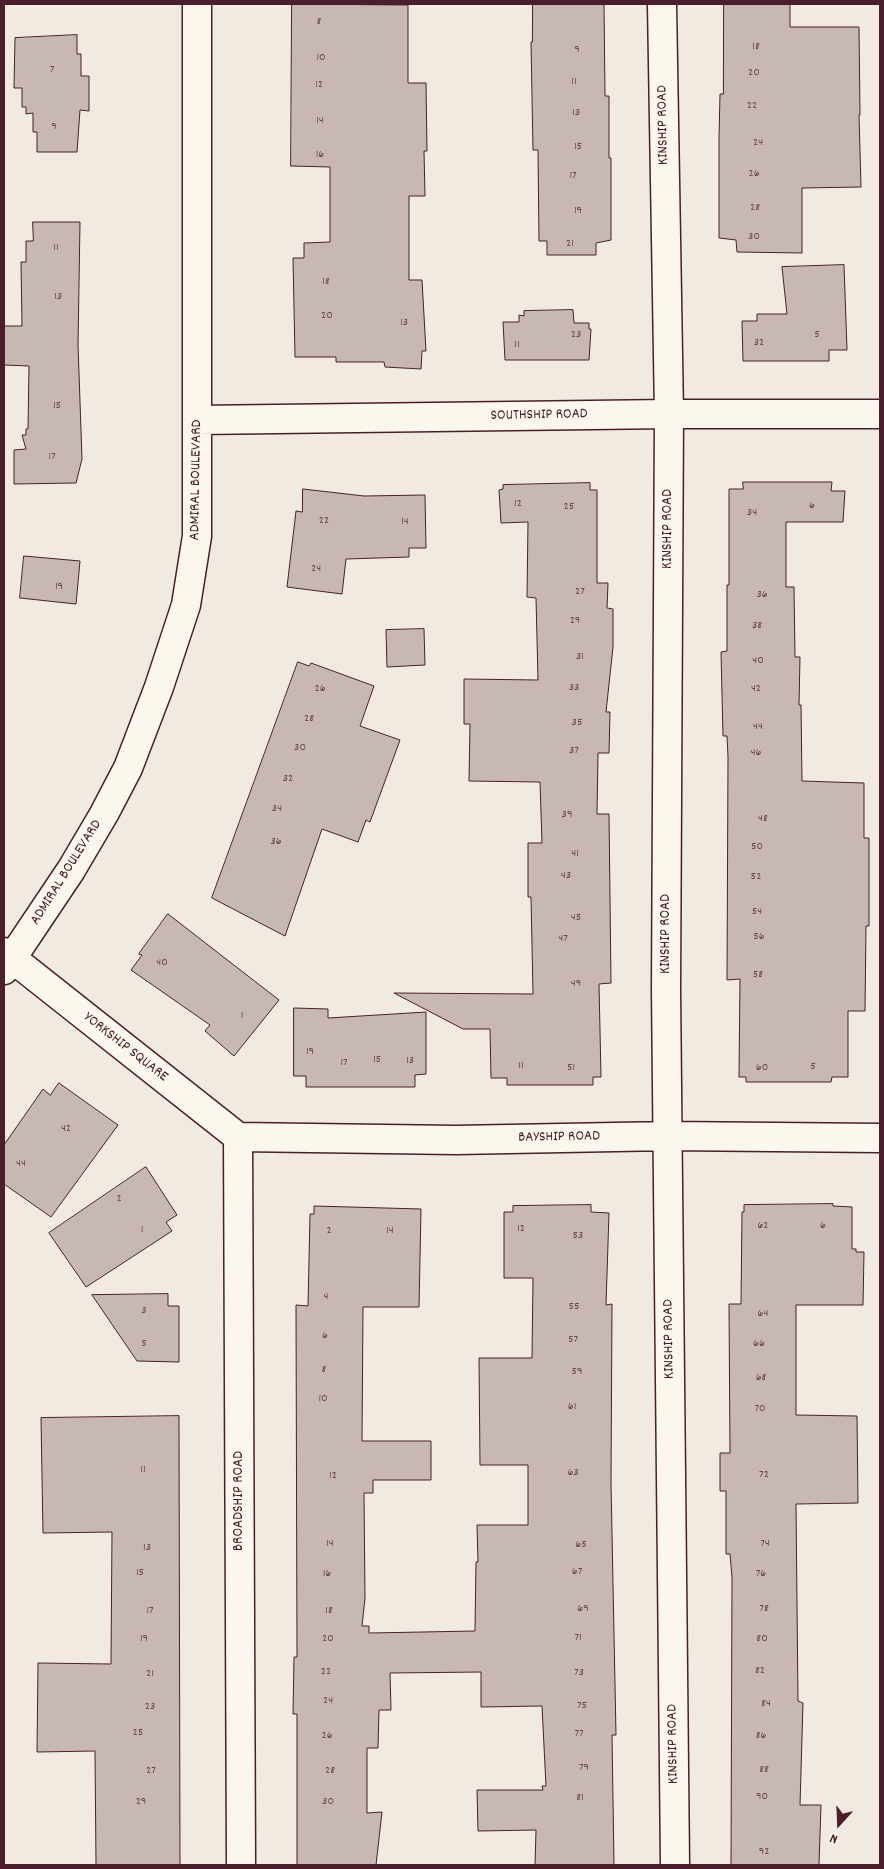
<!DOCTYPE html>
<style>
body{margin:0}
#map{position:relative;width:884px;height:1869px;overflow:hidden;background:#f0eae0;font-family:Dekko,sans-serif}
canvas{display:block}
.frame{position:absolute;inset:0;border:5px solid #4a1f2b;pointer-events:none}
.north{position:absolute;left:814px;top:1799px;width:50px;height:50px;-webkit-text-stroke:4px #fbf7ec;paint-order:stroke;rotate:200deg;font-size:14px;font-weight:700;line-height:20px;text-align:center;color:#4a1f2b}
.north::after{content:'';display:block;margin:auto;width:18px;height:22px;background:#4a1f2b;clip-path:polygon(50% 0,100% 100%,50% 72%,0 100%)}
</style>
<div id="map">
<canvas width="884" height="1869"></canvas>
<div class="frame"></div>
<div class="north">N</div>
</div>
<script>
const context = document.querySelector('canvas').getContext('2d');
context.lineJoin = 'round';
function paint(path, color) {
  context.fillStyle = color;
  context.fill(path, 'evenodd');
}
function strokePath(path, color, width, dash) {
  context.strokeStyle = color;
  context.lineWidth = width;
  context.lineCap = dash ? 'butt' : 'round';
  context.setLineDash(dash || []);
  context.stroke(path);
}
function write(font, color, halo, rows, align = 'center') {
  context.font = font + ' Dekko,sans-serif';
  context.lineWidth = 5;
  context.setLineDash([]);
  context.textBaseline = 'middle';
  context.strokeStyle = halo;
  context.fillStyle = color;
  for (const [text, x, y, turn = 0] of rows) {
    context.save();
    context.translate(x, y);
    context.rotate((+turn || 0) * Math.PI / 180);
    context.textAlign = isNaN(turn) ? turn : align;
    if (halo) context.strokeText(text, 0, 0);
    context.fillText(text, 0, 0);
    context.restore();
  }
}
const building = new Path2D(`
 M 292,4 L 408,5 L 408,83 L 426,83 L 427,151 L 424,151 L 425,196 L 409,196 L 409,280 L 422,280 L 426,351 L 422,351 L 421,369 L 385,367 L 384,362 L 336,362 L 336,357 L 295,357 L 293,258 L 304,258 L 304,243 L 330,242 L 330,167 L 291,166 Z
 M 533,4 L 604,4 L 605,96 L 609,96 L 609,158 L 611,158 L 611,240 L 596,243 L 596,255 L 547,255 L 547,241 L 539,241 L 538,150 L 533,150 L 531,42 L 532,42 Z
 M 724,4 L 790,4 L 790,27 L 859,27 L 860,115 L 859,115 L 861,187 L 802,188 L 802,253 L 737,252 L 736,240 L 719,238 L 719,137 L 720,94 L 723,94 Z
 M 77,35 L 77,54 L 81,54 L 81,76 L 89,76 L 89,111 L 80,110 L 77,152 L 37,152 L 37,132 L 33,132 L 33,113 L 26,114 L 26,107 L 22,107 L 22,88 L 14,88 L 15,38 Z
 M 33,222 L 80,222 L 78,345 L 82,459 L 76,483 L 14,484 L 14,450 L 26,449 L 22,435 L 26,435 L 26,429 L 28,429 L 29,366 L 4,365 L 4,326 L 22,326 L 21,262 L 26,262 L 26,241 L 33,241 Z
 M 844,265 L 847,350 L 829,350 L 829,361 L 743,361 L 742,321 L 757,321 L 757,314 L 787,314 L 782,267 Z
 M 573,310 L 574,323 L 589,323 L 589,329 L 591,329 L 589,360 L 505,360 L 503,322 L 519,322 L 519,315 L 524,316 L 524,311 Z
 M 743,482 L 832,482 L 831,491 L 845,491 L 843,522 L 786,522 L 786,587 L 794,587 L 795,657 L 800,657 L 799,705 L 801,705 L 802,781 L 864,783 L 864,838 L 869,838 L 869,926 L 866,926 L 865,1011 L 848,1011 L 848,1077 L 832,1077 L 831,1082 L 746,1082 L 746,1077 L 739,1077 L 740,979 L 727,980 L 728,757 L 727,736 L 723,736 L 721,652 L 727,651 L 727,585 L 729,585 L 729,489 L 743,489 Z
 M 590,483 L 590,490 L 597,490 L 597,583 L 608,583 L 607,608 L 613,609 L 613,647 L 606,712 L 610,712 L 609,753 L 598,753 L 597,814 L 609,814 L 611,983 L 599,984 L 601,1077 L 593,1077 L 593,1085 L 507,1085 L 507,1078 L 491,1078 L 490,1029 L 463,1029 L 394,993 L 533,994 L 531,897 L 528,897 L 528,843 L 542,843 L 540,782 L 469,781 L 470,724 L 464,724 L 464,679 L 538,680 L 536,598 L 527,597 L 528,522 L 501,523 L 499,490 L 503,489 L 503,485 Z
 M 303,489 L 364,496 L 425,495 L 426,548 L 409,548 L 409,557 L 346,559 L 342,594 L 287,587 L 296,511 L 302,512 Z
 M 24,556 L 80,561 L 76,604 L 20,598 Z
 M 424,629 L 425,665 L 387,667 L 386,630 Z
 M 298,662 L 309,666 L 311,663 L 374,686 L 360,726 L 400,740 L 370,822 L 366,820 L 358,842 L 322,829 L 285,936 L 212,898 Z
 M 168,914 L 279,1000 L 234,1056 L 205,1031 L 210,1025 L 131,970 L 142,955 L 139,954 Z
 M 294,1008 L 328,1009 L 328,1018 L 426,1012 L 426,1074 L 415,1075 L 415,1087 L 306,1087 L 306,1076 L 294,1076 Z
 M 59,1083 L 118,1125 L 51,1217 L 4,1184 L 4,1145 L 43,1089 L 50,1095 Z
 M 146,1167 L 177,1215 L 166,1222 L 172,1231 L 86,1287 L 49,1233 Z
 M 833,1204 L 833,1206 L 852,1207 L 852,1249 L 856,1249 L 856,1252 L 864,1252 L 863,1305 L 796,1305 L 796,1415 L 857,1416 L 858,1503 L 796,1504 L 798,1701 L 803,1703 L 800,1805 L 821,1805 L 819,1865 L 731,1865 L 732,1577 L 730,1554 L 726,1554 L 726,1491 L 720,1491 L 720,1453 L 730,1453 L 729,1304 L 741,1304 L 742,1212 L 744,1212 L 744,1205 Z
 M 591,1205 L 591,1212 L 609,1213 L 606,1305 L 612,1304 L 611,1483 L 616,1735 L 612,1735 L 614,1865 L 535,1865 L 536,1830 L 478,1831 L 477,1790 L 543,1790 L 542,1786 L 546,1786 L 542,1706 L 481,1707 L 481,1672 L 390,1673 L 391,1710 L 379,1710 L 378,1748 L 367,1748 L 367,1813 L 382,1812 L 376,1865 L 297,1865 L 297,1714 L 293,1714 L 294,1657 L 297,1657 L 296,1305 L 308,1306 L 310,1214 L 314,1214 L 314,1206 L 421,1209 L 419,1307 L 363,1307 L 362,1441 L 431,1441 L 431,1480 L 373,1480 L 373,1493 L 364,1493 L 365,1598 L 362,1626 L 369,1626 L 369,1633 L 475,1631 L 476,1562 L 478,1562 L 477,1525 L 528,1525 L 528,1465 L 480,1465 L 479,1358 L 532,1358 L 533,1278 L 504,1278 L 504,1212 L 513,1212 L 513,1206 Z
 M 168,1294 L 168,1306 L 179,1306 L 179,1362 L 137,1361 L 92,1295 Z
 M 179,1416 L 180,1865 L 96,1865 L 95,1751 L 37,1752 L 38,1663 L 111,1664 L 112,1532 L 43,1533 L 41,1418 Z`);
paint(building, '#c8b8b3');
strokePath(building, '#4a1f2b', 1);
const minor = new Path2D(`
 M 662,4 L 669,414 L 666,990 L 675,1865
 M 198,420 L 669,414 L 880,414
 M 4,952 L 238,1137
 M 4,970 L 71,870 L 104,814 L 128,768 L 159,687 L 186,605 L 197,536 L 197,4
 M 238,1137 L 241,1865
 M 238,1137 L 456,1140 L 668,1136 L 880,1138`);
strokePath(minor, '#4a1f2b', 31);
strokePath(minor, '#fbf7ec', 28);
write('12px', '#6a454d', null, [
 ["8",319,22],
 ["18",756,47],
 ["9",577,50],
 ["10",321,58],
 ["7",52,70],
 ["20",754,73],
 ["11",574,82],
 ["12",319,85],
 ["22",752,106],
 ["13",576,113],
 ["14",320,121],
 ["9",54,127],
 ["24",758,143],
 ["15",578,147],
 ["16",320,155],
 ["26",754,174],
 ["17",573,176],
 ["28",755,208],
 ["19",578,211],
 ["30",754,237],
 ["21",570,244],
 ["11",56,248],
 ["18",326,282],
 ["13",58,297],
 ["20",327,316],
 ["13",404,323],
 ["23",576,335],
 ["5",817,335],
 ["32",759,343],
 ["11",517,345],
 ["15",57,406],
 ["17",52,457],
 ["12",518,504],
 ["6",812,506],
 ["25",569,507],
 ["34",752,513],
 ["22",324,521],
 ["14",405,522],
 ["24",316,569],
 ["19",59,587],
 ["27",580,592],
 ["36",762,595],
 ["29",575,621],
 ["38",757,626],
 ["31",580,657],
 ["40",758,661],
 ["33",574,688],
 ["26",320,689],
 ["42",756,689],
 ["28",309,719],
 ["35",577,723],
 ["44",758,727],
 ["30",300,748],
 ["37",574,751],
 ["46",756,753],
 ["32",288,779],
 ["34",277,809],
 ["39",567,815],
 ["48",763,819],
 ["36",276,842],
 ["50",757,847],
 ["41",575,854],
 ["43",566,876],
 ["52",756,877],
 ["54",757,912],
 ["45",576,918],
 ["56",759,937],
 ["47",563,939],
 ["40",162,963],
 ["58",758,975],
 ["49",576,984],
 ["1",242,1016],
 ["19",310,1052],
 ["15",377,1060],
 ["13",410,1061],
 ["17",344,1063],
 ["11",521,1066],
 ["5",813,1067],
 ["51",571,1068],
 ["60",762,1068],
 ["42",66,1129],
 ["44",21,1164],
 ["2",119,1199],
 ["62",763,1226],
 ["6",823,1226],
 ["12",521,1229],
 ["1",142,1230],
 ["2",329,1231],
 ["14",390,1231],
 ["53",578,1236],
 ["4",326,1297],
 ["55",574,1307],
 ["3",144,1311],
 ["64",763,1314],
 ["6",325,1336],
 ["57",573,1340],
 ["5",144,1344],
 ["66",759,1344],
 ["8",324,1370],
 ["59",577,1372],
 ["68",761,1378],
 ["10",323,1399],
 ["61",572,1407],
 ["70",760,1409],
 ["11",143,1470],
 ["63",573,1473],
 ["72",764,1475],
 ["12",333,1476],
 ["14",330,1544],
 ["74",765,1544],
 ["65",581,1545],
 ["13",147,1548],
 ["67",577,1572],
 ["15",140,1573],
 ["16",327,1574],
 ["76",761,1574],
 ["69",583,1609],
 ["78",764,1609],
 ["17",150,1611],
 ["18",329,1611],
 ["71",578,1638],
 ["19",144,1639],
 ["20",328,1639],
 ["80",762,1639],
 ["82",760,1671],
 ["22",326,1672],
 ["73",579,1673],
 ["21",150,1674],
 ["24",328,1701],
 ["84",766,1704],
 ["75",582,1706],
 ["23",150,1707],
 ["25",138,1733],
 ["77",579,1734],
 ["26",327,1736],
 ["86",761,1736],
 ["79",584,1768],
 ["88",764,1770],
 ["27",151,1771],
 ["28",330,1771],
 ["90",762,1797],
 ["81",580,1798],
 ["29",141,1802],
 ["30",328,1802],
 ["92",764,1852]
]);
write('15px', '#4a1f2b', '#fbf7ec', [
 ["KINSHIP ROAD",664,125,-91],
 ["SOUTHSHIP ROAD",539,416,-1],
 ["ADMIRAL BOULEVARD",197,480,-89],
 ["KINSHIP ROAD",669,529,-90],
 ["ADMIRAL BOULEVARD",67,873,-58],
 ["KINSHIP ROAD",667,934,-90],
 ["YORKSHIP SQUARE",125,1048,38],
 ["BAYSHIP ROAD",559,1138,-1],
 ["KINSHIP ROAD",670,1339,-91],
 ["BROADSHIP ROAD",240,1501,-90],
 ["KINSHIP ROAD",674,1744,-91]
]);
</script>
